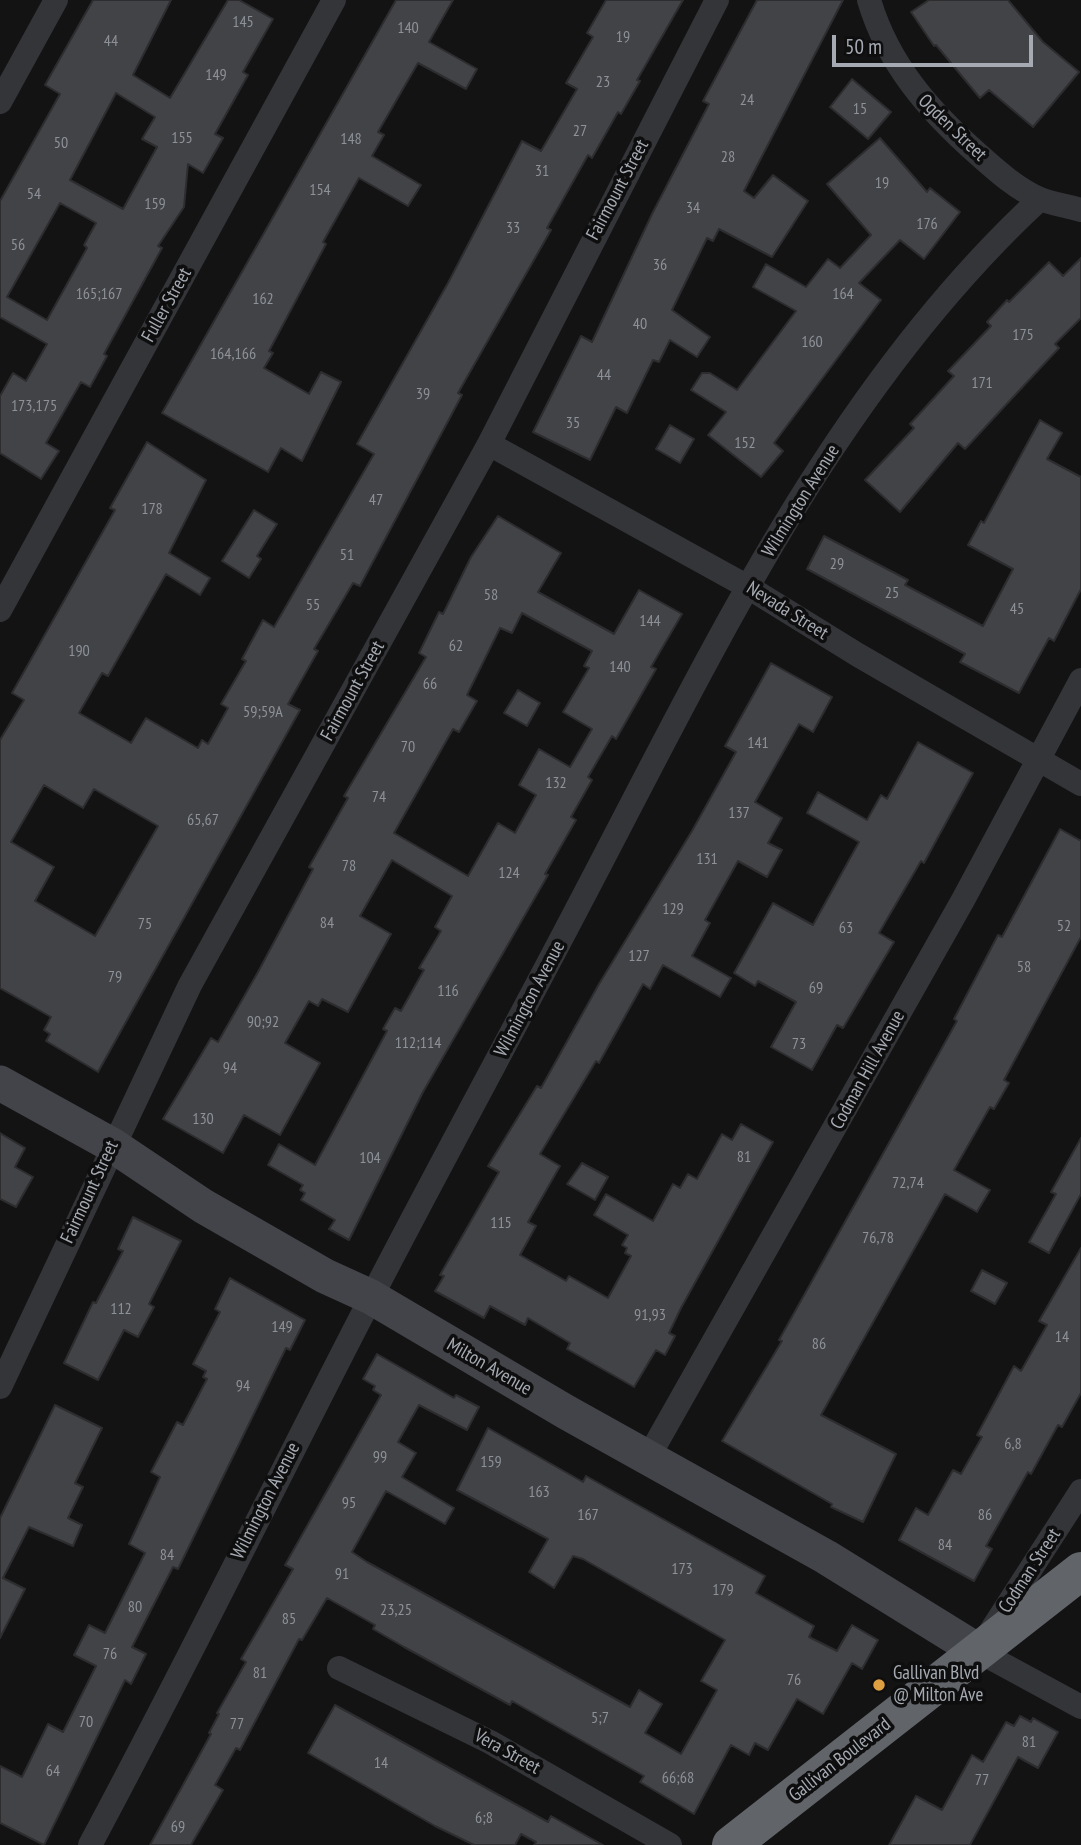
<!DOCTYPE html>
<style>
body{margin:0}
#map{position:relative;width:1081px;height:1845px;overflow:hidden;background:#131314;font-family:"PT Sans Narrow",sans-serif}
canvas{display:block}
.scale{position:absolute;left:832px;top:35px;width:201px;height:32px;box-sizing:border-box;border:4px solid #a6abb3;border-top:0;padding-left:9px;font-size:21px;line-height:24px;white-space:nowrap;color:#a6abb3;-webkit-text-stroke:5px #0e0e0f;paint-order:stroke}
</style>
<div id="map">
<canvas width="1081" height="1845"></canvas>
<div class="scale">50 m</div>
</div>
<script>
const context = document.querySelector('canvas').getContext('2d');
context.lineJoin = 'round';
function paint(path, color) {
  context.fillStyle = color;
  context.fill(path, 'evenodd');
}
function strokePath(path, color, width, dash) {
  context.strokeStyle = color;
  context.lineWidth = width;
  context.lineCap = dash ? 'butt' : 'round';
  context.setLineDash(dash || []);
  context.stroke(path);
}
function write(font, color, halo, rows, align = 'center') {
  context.font = font + ' "PT Sans Narrow",sans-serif';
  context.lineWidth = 7;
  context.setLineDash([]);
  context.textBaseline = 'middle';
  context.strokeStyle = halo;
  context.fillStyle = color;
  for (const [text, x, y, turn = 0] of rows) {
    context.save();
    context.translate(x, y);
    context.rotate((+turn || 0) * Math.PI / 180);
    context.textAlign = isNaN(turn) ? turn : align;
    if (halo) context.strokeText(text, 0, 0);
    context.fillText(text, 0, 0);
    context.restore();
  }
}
const building = new Path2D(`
 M 93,0 L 171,0 L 133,75 L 170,98 L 228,0 L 239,0 L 273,19 L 243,72 L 248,75 L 215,134 L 223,138 L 203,173 L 188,164 L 184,207 L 158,246 L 162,248 L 104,354 L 107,356 L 90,387 L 81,382 L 46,443 L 59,451 L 41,479 L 0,453 L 0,396 L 13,373 L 26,381 L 47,344 L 0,317 L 0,201 L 60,94 L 45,85 ZM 116,93 L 155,117 L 142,139 L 157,147 L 123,209 L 70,180 ZM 60,203 L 96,223 L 84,245 L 87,248 L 47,320 L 7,297 Z
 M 396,0 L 453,0 L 429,42 L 477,69 L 466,89 L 418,63 L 378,132 L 384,135 L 372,156 L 421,185 L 408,206 L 359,178 L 323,242 L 326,244 L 269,351 L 273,353 L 264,368 L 309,394 L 321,372 L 341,382 L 302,461 L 281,448 L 268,472 L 162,413 Z
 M 606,0 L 683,0 L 637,80 L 640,81 L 621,114 L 618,112 L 592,158 L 588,155 L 547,228 L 551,230 L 458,393 L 462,395 L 360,586 L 353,583 L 314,649 L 318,651 L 288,704 L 300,710 L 98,1072 L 46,1041 L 50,1034 L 44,1030 L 51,1017 L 0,988 L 0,740 L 24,700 L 12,693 L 115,510 L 110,508 L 147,442 L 206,480 L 169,553 L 210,578 L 200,595 L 166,574 L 108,676 L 102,673 L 79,713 L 131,743 L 146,718 L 198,748 L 202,740 L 208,744 L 228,708 L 221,704 L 246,661 L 242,659 L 263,620 L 274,627 L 374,454 L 357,444 L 448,283 L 522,141 L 541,151 L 577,89 L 566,83 L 593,37 L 587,33 ZM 44,785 L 83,808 L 94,789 L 158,826 L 95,936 L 35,901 L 54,867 L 11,842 Z
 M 757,0 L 843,0 L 744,191 L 754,198 L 773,175 L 808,201 L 772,257 L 719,229 L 713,241 L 707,238 L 672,310 L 710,337 L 697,357 L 670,340 L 659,362 L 653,360 L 627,413 L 616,407 L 590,460 L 533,432 L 581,336 L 592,342 L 652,214 L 709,104 L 703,101 Z
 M 929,0 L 1008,0 L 1043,42 L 1079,72 L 1033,127 L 989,90 L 980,98 L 936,45 L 934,46 L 911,12 Z
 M 852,79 L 891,112 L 868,139 L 830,107 Z
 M 880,138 L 927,192 L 930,188 L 960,212 L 924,259 L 900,240 L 859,283 L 881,300 L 774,443 L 783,451 L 761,477 L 708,435 L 726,412 L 691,390 L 702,373 L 710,373 L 737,390 L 796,311 L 753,287 L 766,264 L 806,287 L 828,259 L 840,268 L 871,235 L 827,184 Z
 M 1081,258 L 1081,318 L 1055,344 L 1059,348 L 1016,394 L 965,449 L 958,443 L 900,512 L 865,480 L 914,428 L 910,424 L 954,376 L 948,371 L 991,326 L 987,322 L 1007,300 L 1009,302 L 1049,262 L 1063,276 Z
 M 1040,420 L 1062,433 L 1047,459 L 1081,477 L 1081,589 L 1054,641 L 1049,638 L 1019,693 L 960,662 L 965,654 L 807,569 L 824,536 L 908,580 L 905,585 L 983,626 L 1013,569 L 968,545 L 981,521 L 984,523 Z
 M 670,425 L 694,439 L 680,463 L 656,449 Z
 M 254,510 L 277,524 L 257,556 L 261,559 L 249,578 L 222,561 Z
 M 498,516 L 561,553 L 538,592 L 614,634 L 639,590 L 682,614 L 651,667 L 656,669 L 616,739 L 612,736 L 588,777 L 592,780 L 571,817 L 576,820 L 545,874 L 548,875 L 423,1092 L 349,1240 L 329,1229 L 335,1220 L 301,1200 L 305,1193 L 300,1190 L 303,1185 L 268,1165 L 279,1144 L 315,1165 L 387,1031 L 383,1029 L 395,1008 L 401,1011 L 424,970 L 419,968 L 441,931 L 435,927 L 452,896 L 392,860 L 360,916 L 391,934 L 348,1012 L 322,999 L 318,1006 L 309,1001 L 285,1043 L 320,1063 L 280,1135 L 244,1115 L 223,1153 L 163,1119 L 211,1038 L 218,1042 L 258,972 L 313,869 L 309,867 L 348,798 L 344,796 L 426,657 L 419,653 L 439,612 L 443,614 L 471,557 ZM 522,613 L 592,651 L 584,666 L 589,668 L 563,712 L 592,729 L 570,767 L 539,749 L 519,785 L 536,795 L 515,833 L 498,823 L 468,876 L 394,833 L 453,729 L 459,732 L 477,701 L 467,695 L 500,628 L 512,633 Z
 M 771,663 L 832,697 L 813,732 L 799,724 L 755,802 L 782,818 L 768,843 L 782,850 L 767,877 L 738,861 L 705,920 L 710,923 L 692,956 L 731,978 L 720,997 L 663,965 L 650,989 L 643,984 L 599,1063 L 596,1061 L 540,1154 L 560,1166 L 528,1222 L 536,1226 L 520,1255 L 566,1281 L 569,1276 L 608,1298 L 631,1256 L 625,1253 L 627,1248 L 622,1245 L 628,1235 L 594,1215 L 606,1194 L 653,1221 L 673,1184 L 680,1188 L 688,1174 L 697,1179 L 722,1134 L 732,1140 L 741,1124 L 773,1142 L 681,1308 L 669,1333 L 675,1336 L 665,1355 L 656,1350 L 634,1387 L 567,1349 L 570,1343 L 528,1318 L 525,1325 L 490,1306 L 484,1318 L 435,1291 L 444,1276 L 440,1275 L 499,1172 L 488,1166 L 537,1086 L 541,1088 L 599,984 L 692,831 L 736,752 L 725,746 Z
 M 518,690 L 540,703 L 527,726 L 504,713 Z
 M 918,742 L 973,773 L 924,863 L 921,861 L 879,933 L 894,942 L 843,1028 L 837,1025 L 812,1070 L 771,1047 L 796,1002 L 758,981 L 755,986 L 734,973 L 773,903 L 813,925 L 859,842 L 807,813 L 818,792 L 867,820 L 881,795 L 887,799 Z
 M 1060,829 L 1081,841 L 1081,937 L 1004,1080 L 1009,1083 L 994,1109 L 990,1107 L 954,1170 L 990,1190 L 977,1212 L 945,1194 L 821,1415 L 896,1454 L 863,1522 L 831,1507 L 832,1504 L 722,1441 L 782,1341 L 779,1340 L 957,1021 L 954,1019 L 998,935 L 1002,937 Z
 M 0,1133 L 25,1148 L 15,1167 L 33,1177 L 16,1207 L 0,1199 Z
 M 1081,1138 L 1081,1194 L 1049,1253 L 1029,1242 L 1056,1194 L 1051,1192 Z
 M 582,1163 L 608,1177 L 595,1200 L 567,1184 Z
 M 133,1217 L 181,1241 L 149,1304 L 154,1307 L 138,1337 L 124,1330 L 98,1380 L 64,1363 L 93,1302 L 96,1303 L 123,1251 L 118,1249 Z
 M 1081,1248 L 1081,1393 L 1062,1427 L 1058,1425 L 1031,1474 L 1028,1472 L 986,1546 L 992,1549 L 974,1581 L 899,1540 L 916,1508 L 928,1515 L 953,1470 L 961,1474 L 982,1437 L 977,1435 L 1014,1366 L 1021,1371 L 1047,1325 L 1039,1321 Z
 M 982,1270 L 1007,1283 L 995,1304 L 971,1291 Z
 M 230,1278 L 305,1320 L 290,1350 L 286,1348 L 178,1569 L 173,1567 L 132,1647 L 146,1654 L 131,1684 L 125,1680 L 44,1845 L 0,1823 L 0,1766 L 22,1777 L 48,1724 L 63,1732 L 96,1666 L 74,1655 L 89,1625 L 105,1633 L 145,1553 L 129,1544 L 160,1477 L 151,1472 L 177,1422 L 183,1425 L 207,1379 L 203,1377 L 206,1371 L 193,1364 L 220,1312 L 215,1309 Z
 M 377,1354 L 454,1398 L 456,1395 L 479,1407 L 467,1430 L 419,1405 L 398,1442 L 416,1453 L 402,1477 L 454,1508 L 445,1524 L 386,1491 L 352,1552 L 367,1562 L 630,1707 L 639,1690 L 662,1704 L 645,1733 L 681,1754 L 717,1690 L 701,1681 L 725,1640 L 583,1559 L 573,1556 L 554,1588 L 529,1572 L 548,1539 L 457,1490 L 488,1428 L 583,1482 L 586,1476 L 765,1576 L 756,1593 L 814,1626 L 809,1637 L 837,1651 L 852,1625 L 878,1640 L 862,1669 L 852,1663 L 823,1714 L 797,1699 L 768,1750 L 755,1743 L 749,1755 L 731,1745 L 694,1814 L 640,1782 L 644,1776 L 512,1701 L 510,1705 L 404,1647 L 373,1629 L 375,1625 L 327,1598 L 302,1640 L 299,1639 L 240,1750 L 236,1748 L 215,1785 L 223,1790 L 191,1845 L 150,1845 L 211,1734 L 209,1733 L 219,1714 L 217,1713 L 246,1662 L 241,1659 L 293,1569 L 285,1565 L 381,1395 L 373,1390 L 375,1386 L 363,1379 Z
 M 55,1405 L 102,1428 L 75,1483 L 83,1487 L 68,1518 L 82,1525 L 73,1546 L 29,1527 L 3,1578 L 25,1589 L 0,1638 L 0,1518 Z
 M 335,1705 L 548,1822 L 551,1816 L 603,1845 L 534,1845 L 536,1842 L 521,1834 L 515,1845 L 474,1845 L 435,1826 L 308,1753 Z
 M 1020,1716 L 1031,1722 L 1033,1718 L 1058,1732 L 1038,1768 L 1018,1757 L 970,1845 L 889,1845 L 916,1796 L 942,1810 L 972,1755 L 983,1762 L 1006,1722 L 1014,1726 Z`);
paint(building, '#424347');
strokePath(building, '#2d2d30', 2);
strokePath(new Path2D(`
 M 869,0 C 888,64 929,111 979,155 C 997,171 1017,189 1040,199 C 1052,204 1068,206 1081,210
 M 0,102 L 56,0
 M 489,444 L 748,587 L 858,655 L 1081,784
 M 0,610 L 334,0
 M 0,1387 L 190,985 L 489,444 L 717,0
 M 649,1456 L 963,900 L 1081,680
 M 1081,1491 L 978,1651 L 1081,1707
 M 339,1668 L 490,1742 L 670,1845
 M 90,1845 C 182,1674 268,1498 357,1325 C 430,1183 507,1043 581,901 C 710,656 833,390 1040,199`), '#343539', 24);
strokePath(new Path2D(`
 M 0,1083 L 112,1145 L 203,1206 L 325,1276 L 371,1297 L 566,1412 L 826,1557 L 978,1651`), '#434449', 35);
strokePath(new Path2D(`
 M 731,1845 L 1081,1571`), '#616469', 38);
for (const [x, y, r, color] of [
 [879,1685,7,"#de9f41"]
]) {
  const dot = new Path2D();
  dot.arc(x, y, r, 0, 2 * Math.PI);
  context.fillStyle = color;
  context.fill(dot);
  strokePath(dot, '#0e0e0f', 2.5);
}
write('16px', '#8d9198', null, [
 ["145",243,22],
 ["140",408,28],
 ["19",623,37],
 ["44",111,41],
 ["149",216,75],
 ["23",603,82],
 ["24",747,100],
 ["15",860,109],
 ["27",580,131],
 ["155",182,138],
 ["148",351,139],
 ["50",61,143],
 ["28",728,157],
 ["31",542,171],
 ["19",882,183],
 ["154",320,190],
 ["54",34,194],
 ["159",155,204],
 ["34",693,208],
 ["176",927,224],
 ["33",513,228],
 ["56",18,245],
 ["36",660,265],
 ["165;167",99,294],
 ["164",843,294],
 ["162",263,299],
 ["40",640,324],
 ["175",1023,335],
 ["160",812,342],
 ["164,166",233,354],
 ["44",604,375],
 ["171",982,383],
 ["39",423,394],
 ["173,175",34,406],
 ["35",573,423],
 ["152",745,443],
 ["47",376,500],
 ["178",152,509],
 ["51",347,555],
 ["29",837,564],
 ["25",892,593],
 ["58",491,595],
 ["55",313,605],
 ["45",1017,609],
 ["144",650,621],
 ["62",456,646],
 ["190",79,651],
 ["140",620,667],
 ["66",430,684],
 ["59;59A",263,712],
 ["141",758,743],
 ["70",408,747],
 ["132",556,783],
 ["74",379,797],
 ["137",739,813],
 ["65,67",203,820],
 ["131",707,859],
 ["78",349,866],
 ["124",509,873],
 ["129",673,909],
 ["84",327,923],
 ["75",145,924],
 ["52",1064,926],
 ["63",846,928],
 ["127",639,956],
 ["58",1024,967],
 ["79",115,977],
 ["69",816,988],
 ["116",448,991],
 ["90;92",263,1022],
 ["112;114",418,1043],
 ["73",799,1044],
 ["94",230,1068],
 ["130",203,1119],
 ["81",744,1157],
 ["104",370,1158],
 ["72,74",908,1183],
 ["115",501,1223],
 ["76,78",878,1238],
 ["112",121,1309],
 ["91,93",650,1315],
 ["149",282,1327],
 ["14",1062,1337],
 ["86",819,1344],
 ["94",243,1386],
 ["6,8",1013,1444],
 ["99",380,1457],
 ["159",491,1462],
 ["163",539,1492],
 ["95",349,1503],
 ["167",588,1515],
 ["86",985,1515],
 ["84",945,1545],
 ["84",167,1555],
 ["173",682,1569],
 ["91",342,1574],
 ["179",723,1590],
 ["80",135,1607],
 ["23,25",396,1610],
 ["85",289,1619],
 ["76",110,1654],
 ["81",260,1673],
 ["76",794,1680],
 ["5;7",600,1718],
 ["70",86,1722],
 ["77",237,1724],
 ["81",1029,1742],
 ["14",381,1763],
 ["64",53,1771],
 ["66;68",678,1778],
 ["77",982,1780],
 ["6;8",484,1818],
 ["69",178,1827]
]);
write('19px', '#a6abb3', '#0e0e0f', [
 ["Ogden Street",952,128,44],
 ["Fairmount Street",618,190,-62],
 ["Fuller Street",167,305,-61],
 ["Wilmington Avenue",801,501,-58],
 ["Nevada Street",787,611,32],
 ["Fairmount Street",353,691,-61],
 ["Wilmington Avenue",530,999,-62],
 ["Codman Hill Avenue",868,1070,-61],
 ["Fairmount Street",90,1192,-65],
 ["Milton Avenue",489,1367,30],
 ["Wilmington Avenue",266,1501,-63],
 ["Codman Street",1030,1571,-57],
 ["Vera Street",507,1752,29],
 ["Gallivan Boulevard",840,1760,-38]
]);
write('19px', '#a6abb3', '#0e0e0f', [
 ["Gallivan Blvd",893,1674],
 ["@ Milton Ave",893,1696]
], 'left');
</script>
